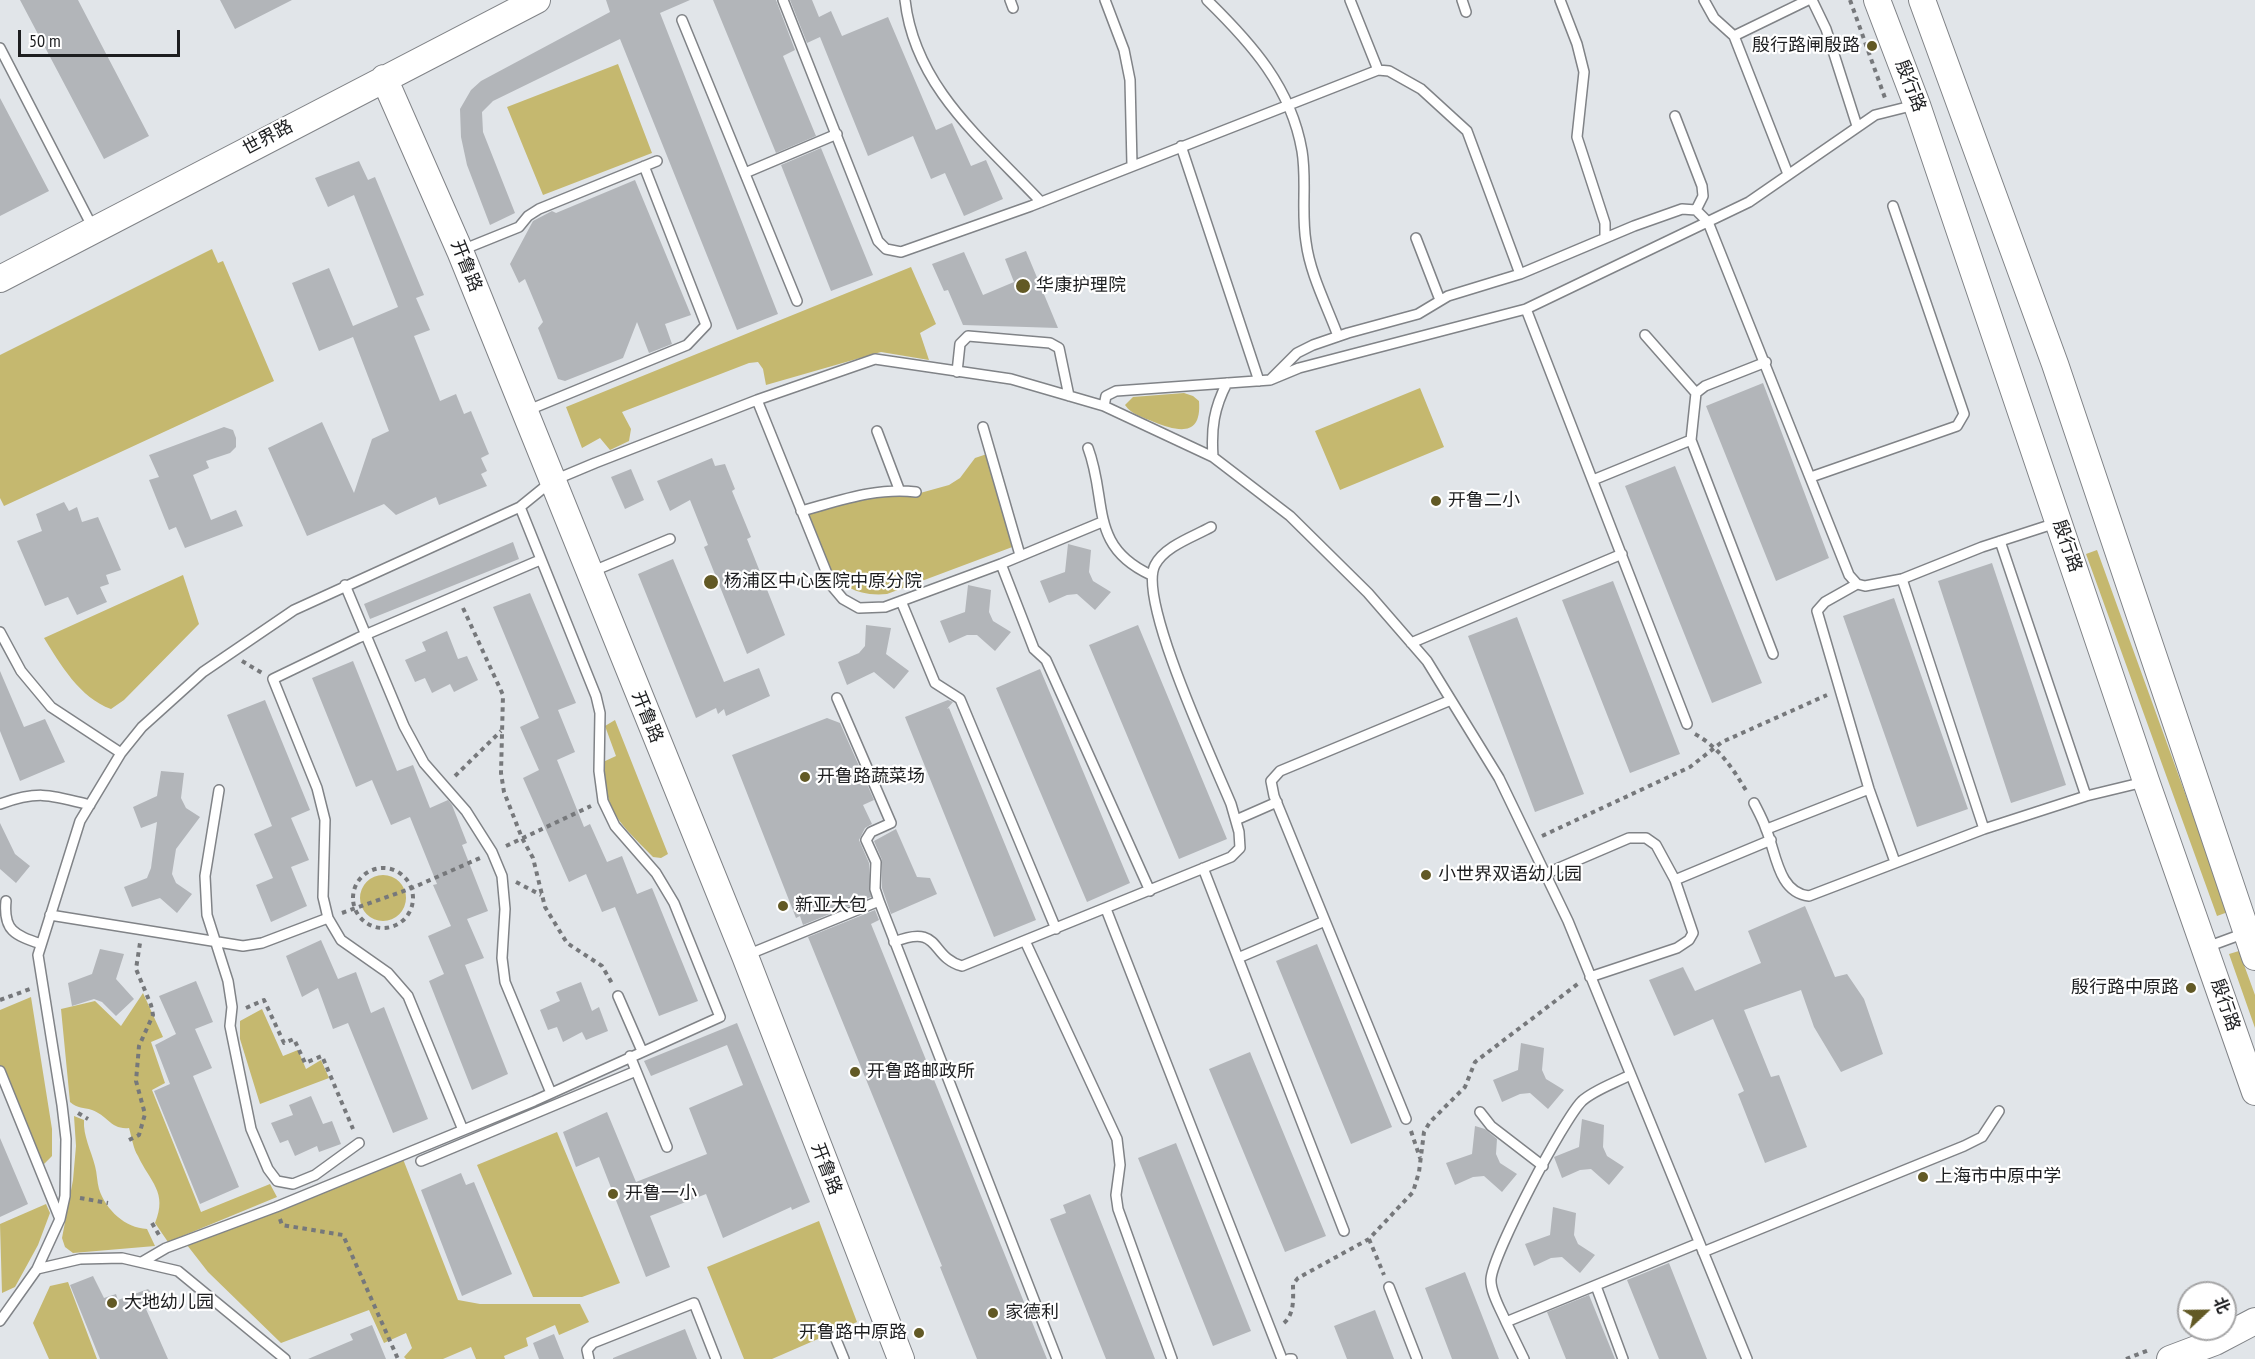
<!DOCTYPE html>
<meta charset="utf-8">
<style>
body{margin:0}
#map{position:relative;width:2255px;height:1359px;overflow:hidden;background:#e1e5e9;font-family:"PT Sans Narrow","Noto Sans SC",sans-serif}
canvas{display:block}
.north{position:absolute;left:2177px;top:1281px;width:60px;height:60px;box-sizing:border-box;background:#fff;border:2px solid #a5a5a6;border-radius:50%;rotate:68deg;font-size:16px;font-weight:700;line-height:24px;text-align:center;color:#1d1e20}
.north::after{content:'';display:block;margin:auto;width:21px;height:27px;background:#625925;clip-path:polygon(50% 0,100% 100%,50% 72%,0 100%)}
.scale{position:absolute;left:18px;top:30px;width:162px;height:27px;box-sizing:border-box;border:3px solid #1d1e20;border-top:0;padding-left:8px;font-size:18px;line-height:21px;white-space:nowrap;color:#1d1e20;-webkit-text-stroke:4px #fff;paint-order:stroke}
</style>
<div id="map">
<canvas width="2255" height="1359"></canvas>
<div class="north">北</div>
<div class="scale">50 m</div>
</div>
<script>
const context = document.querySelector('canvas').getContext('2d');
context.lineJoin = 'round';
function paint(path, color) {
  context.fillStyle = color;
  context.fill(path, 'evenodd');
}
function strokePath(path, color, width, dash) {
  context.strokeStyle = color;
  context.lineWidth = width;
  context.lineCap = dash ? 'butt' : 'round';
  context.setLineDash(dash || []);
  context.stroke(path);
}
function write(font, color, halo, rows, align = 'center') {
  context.font = font + ' "PT Sans Narrow","Noto Sans SC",sans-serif';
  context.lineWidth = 4.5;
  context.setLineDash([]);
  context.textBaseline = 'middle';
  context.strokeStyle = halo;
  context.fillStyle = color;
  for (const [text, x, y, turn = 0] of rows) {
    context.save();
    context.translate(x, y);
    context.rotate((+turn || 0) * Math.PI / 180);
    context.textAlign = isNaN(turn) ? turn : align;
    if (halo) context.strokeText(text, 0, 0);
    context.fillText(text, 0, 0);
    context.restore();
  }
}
paint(new Path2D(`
 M 618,64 L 652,153 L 543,195 L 507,107 Z
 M 212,249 L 218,263 L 223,261 L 274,381 L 4,506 L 0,498 L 0,355 Z
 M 911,267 L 936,324 L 920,333 L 929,360 L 881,352 L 766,385 L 763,369 L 758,362 L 749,363 L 622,412 L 631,429 L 629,441 L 610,450 L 600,438 L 582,448 L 566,407 Z
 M 1420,388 L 1444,447 L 1340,490 L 1315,431 Z
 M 1184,393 L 1193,396 L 1199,401 C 1202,438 1177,431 1154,422 C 1143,417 1132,415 1125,405 L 1133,397 Z
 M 987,454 L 1015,546 L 887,594 C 831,599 825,556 805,514 L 887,493 L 913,495 L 949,485 L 960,478 L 975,458 Z
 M 2097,550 L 2228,912 L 2217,916 L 2086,554 Z
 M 183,575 L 199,624 L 124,700 L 111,709 C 80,698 60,664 44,638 Z
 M 615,720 L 668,854 L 661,858 L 653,857 C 618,821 606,814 603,762 L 616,756 L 605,726 Z
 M360 898a23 23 0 1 1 46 0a23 23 0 1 1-46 0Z
 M 2239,951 L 2255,995 L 2255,1028 L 2229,954 Z
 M 143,993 L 163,1037 L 151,1042 L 165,1083 L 152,1090 L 201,1212 L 270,1184 L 277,1197 L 168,1242 L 155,1223 C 168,1192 150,1182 138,1156 C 133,1148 132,1138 129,1128 C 111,1130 107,1115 92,1110 C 83,1107 78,1109 70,1102 L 61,1009 L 95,1001 L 121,1026 Z
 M 31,997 L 52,1129 L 52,1156 L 43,1165 L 0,1067 L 0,1010 Z
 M 262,1009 L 283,1056 L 298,1050 L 306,1069 L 321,1060 L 329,1078 L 260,1104 L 240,1039 L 240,1021 Z
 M 74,1116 L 84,1120 C 83,1136 91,1150 95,1166 C 97,1173 97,1182 99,1189 C 106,1210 125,1228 147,1229 L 155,1246 L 73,1253 L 65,1247 L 62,1238 L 73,1180 L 76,1146 Z
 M 557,1132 L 620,1283 L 582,1297 L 533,1297 L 477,1165 Z
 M 403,1159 L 458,1300 L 480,1304 L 580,1304 L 589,1322 L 559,1335 L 555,1325 L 526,1338 L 528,1346 L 504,1356 L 505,1359 L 476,1359 L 471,1347 L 443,1359 L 406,1359 L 404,1357 L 412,1348 L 406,1333 L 384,1343 L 369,1310 L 281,1343 L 208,1272 L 187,1245 Z
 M 46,1204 L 50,1213 L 38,1245 L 15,1287 L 2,1293 L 0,1224 Z
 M 819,1221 L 857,1322 L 772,1359 L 744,1359 L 707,1267 Z
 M 68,1282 L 97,1359 L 49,1359 L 33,1323 L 50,1286 Z`), '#c5b86f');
paint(new Path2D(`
 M 20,0 L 78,0 L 149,136 L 104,159 Z
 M 220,0 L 292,0 L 235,29 Z
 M 606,0 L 690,0 L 660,13 L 778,314 L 737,330 L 620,39 L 493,101 L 482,112 L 483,132 L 515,213 L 490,225 L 467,165 L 461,137 L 460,109 L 471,90 L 481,81 L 610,12 Z
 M 713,0 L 776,0 L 795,50 L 783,56 L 816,136 L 776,153 Z
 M 790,0 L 812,0 L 819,17 L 831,11 L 842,36 L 888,17 L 936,130 L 952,123 L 971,166 L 986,160 L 1003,199 L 964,216 L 945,173 L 931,179 L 913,136 L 868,156 L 820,37 L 807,43 Z
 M 0,98 L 49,191 L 0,216 Z
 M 821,148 L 873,275 L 831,291 L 781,165 Z
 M 359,161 L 368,180 L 375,177 L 424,295 L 416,298 L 430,330 L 414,336 L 440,401 L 456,394 L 464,414 L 471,411 L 489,454 L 481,458 L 487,471 L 481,474 L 487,486 L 439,505 L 436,497 L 396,515 L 384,504 L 307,536 L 268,448 L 322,422 L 354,493 L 372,439 L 389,431 L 353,337 L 319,351 L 292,283 L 329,268 L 353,326 L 398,307 L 354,195 L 328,207 L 315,178 Z
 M 635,180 L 691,315 L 665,324 L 672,344 L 649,353 L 637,322 L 623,358 L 565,381 L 558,379 L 538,328 L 543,322 L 525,279 L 519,283 L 510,264 L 533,221 L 552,211 L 556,213 Z
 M 1026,251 L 1058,328 L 963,325 L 948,290 L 944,291 L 932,264 L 964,252 L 983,295 L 1014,282 L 1005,259 Z
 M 1763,383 L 1829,558 L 1776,581 L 1706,406 Z
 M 224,427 L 233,430 L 236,438 L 236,447 L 230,453 L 206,461 L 209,468 L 193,475 L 211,520 L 236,510 L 243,526 L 185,548 L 176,527 L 169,530 L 149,480 L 159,477 L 149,455 Z
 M 712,458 L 715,466 L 725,464 L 735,489 L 732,491 L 751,537 L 747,539 L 785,635 L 747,654 L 704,547 L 708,545 L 690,500 L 670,511 L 657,481 Z
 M 1675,466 L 1762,683 L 1712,703 L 1625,486 Z
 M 631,469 L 644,500 L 625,509 L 611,477 Z
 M 64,502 L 69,511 L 77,507 L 82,522 L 98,517 L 121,570 L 106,575 L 109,584 L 100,587 L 107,602 L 77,615 L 68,597 L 45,606 L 17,541 L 42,531 L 36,514 Z
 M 513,542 L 519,559 L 370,619 L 364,604 Z
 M 1068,544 L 1091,550 L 1089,572 L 1093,581 L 1111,592 L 1095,610 L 1077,594 L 1067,595 L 1049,603 L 1040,581 L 1065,572 Z
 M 673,559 L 724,682 L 759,668 L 770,696 L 726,716 L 724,709 L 718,714 L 716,708 L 696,718 L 638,574 Z
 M 1992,563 L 2066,785 L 2011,803 L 1938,581 Z
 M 1613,581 L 1680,754 L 1630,773 L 1562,600 Z
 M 968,585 L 991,590 L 989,612 L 993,621 L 1011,632 L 995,651 L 977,635 L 967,635 L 949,643 L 940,621 L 965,612 Z
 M 530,593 L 576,703 L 558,710 L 575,752 L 557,760 L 584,827 L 590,824 L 607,862 L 622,856 L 637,894 L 652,888 L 698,1001 L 659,1016 L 615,907 L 602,912 L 586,874 L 569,882 L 523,778 L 539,770 L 520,727 L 539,718 L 493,607 Z
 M 1894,598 L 1968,809 L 1917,827 L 1843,616 Z
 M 1517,617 L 1584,794 L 1535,812 L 1468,636 Z
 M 866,625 L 891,628 L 886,654 L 909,671 L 894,689 L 874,672 L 847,685 L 838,662 L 859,653 L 865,646 Z
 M 1138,625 L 1227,839 L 1179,859 L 1089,645 Z
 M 447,631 L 458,659 L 467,656 L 478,680 L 454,692 L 450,684 L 432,693 L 425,678 L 415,682 L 405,660 L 426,651 L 422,642 Z
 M 353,661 L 397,771 L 413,765 L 430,808 L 448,800 L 452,805 L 467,843 L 462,845 L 488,911 L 467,919 L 484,958 L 465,965 L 508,1074 L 472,1090 L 429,981 L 444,974 L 428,936 L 451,926 L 433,885 L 437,884 L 410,817 L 391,825 L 372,780 L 356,787 L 312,678 Z
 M 1040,669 L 1130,883 L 1087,902 L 996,688 Z
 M 0,671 L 24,727 L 45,719 L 65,762 L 20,781 L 0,731 Z
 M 265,700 L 310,810 L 291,818 L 309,860 L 291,867 L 307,906 L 271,922 L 256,885 L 273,878 L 254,834 L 272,826 L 227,715 Z
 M 948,700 L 953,702 L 947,709 L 949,708 L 1036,920 L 994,937 L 905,717 Z
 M 827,718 L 840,723 L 874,800 L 863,805 L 872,824 L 865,828 L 859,840 L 869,863 L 871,897 L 803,925 L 800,916 L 796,918 L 732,755 Z
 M 161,771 L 184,773 L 181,798 L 186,808 L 200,817 L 176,849 L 172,874 L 176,883 L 192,894 L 177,913 L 160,898 L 132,907 L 124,887 L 147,878 L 151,868 L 157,822 L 141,828 L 133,807 L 157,796 Z
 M 0,823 L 15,854 L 30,866 L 16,883 L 0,869 Z
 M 896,829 L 917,877 L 930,878 L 937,894 L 891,914 L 882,888 L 882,860 L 874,841 Z
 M 1805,906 L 1835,977 L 1847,974 L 1864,999 L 1883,1054 L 1841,1072 L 1814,1027 L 1801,990 L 1744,1010 L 1771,1077 L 1779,1075 L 1807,1147 L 1765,1163 L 1738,1094 L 1744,1091 L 1713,1019 L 1674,1036 L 1649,980 L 1683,967 L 1695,991 L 1761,963 L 1748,931 Z
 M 875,910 L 879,920 L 871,924 L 1047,1359 L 977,1359 L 940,1267 L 942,1266 L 808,937 Z
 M 321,940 L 338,979 L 356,972 L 371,1013 L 384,1007 L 428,1119 L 393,1133 L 348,1023 L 333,1029 L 318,988 L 302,997 L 286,956 Z
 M 1317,944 L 1392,1127 L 1351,1144 L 1276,961 Z
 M 100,949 L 124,954 L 116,979 L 134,999 L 116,1016 L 102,1002 L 94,999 L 72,1006 L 68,983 L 92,974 Z
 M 196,981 L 213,1022 L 195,1029 L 212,1068 L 193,1076 L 239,1187 L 200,1204 L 154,1091 L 170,1084 L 155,1045 L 176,1034 L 159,996 Z
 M 581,982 L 592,1011 L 599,1007 L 608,1031 L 586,1040 L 582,1032 L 563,1042 L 557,1027 L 548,1030 L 540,1010 L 560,1001 L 556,992 Z
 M 737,1023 L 810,1202 L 792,1210 L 791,1207 L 723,1238 L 706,1194 L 650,1216 L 670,1267 L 646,1277 L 599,1157 L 576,1167 L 563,1132 L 607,1112 L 636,1182 L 707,1154 L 689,1108 L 743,1085 L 727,1045 L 651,1076 L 644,1061 Z
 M 1521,1043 L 1544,1048 L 1542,1070 L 1546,1079 L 1564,1090 L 1548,1109 L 1530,1093 L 1520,1094 L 1502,1102 L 1493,1080 L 1518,1070 Z
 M 1250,1052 L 1326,1236 L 1285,1252 L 1209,1069 Z
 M 311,1096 L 323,1124 L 332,1121 L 341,1144 L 319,1152 L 317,1146 L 295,1156 L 288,1140 L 280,1143 L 271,1123 L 293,1115 L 289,1105 Z
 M 1582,1119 L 1604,1125 L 1603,1147 L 1607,1156 L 1624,1167 L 1609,1185 L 1591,1169 L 1580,1170 L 1562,1178 L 1554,1157 L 1579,1147 Z
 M 1475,1126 L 1485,1129 L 1497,1139 L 1496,1154 L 1500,1163 L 1517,1174 L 1502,1192 L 1484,1176 L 1473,1177 L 1455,1185 L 1446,1163 L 1472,1154 Z
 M 0,1138 L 28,1204 L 0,1217 Z
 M 1176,1143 L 1251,1331 L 1213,1346 L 1138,1158 Z
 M 461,1173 L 466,1185 L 474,1182 L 512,1274 L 462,1296 L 421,1190 Z
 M 1090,1194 L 1155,1359 L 1106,1359 L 1050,1219 L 1066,1213 L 1063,1205 Z
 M 1553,1207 L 1576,1213 L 1574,1235 L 1578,1244 L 1595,1255 L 1580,1273 L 1562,1257 L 1551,1258 L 1534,1266 L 1525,1244 L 1550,1235 Z
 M 1669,1263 L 1707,1359 L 1659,1359 L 1627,1280 Z
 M 1465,1272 L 1499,1359 L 1452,1359 L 1425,1288 Z
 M 93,1276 L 104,1298 L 116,1294 L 118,1300 L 148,1289 L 155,1296 L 153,1304 L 146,1309 L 168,1359 L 100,1359 L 70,1285 Z
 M 1589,1295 L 1615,1359 L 1566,1359 L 1547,1312 Z
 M 1375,1310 L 1394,1359 L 1347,1359 L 1334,1326 Z
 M 372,1325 L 386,1359 L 308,1359 L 353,1340 L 350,1334 Z
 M 685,1329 L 697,1359 L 613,1359 L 613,1358 Z
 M 554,1334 L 564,1359 L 539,1359 L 533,1343 Z`), '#b2b5b9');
const lane = new Path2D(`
 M 783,0 L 878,241 L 886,249 L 901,252 L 1031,206 L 1378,70 L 1389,71 L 1421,89 L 1467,131 L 1520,274
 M 905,0 C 915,88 984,141 1041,202
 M 1010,0 L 1013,8
 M 1105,0 L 1124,50 L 1130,80 L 1132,165
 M 1207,0 C 1251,43 1291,87 1302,151 C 1307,181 1301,212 1306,242 C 1310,274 1327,306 1338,336
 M 1350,0 L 1378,70
 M 1462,0 L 1466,12
 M 1560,0 L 1577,44 L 1584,72 L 1577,137 L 1605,223 L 1605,238
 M 1704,0 L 1714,18 L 1734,36 L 1788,174
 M 1812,0 L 1826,29 L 1857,126
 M 682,20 L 797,301
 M 1734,36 L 1808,0
 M 0,48 L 94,230
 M 1675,116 L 1702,186 L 1703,196 L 1696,210
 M 1181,146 L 1259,381
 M 745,173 L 837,134
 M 1416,238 L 1440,300
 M 462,250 L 519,227 L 528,216 L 539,209 L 657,161
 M 1526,309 L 1687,724
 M 1645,335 L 1696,393
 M 1766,362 L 1705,386 L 1696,393 L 1691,440 L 1773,654
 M 957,372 L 960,344 L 968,336 L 1050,343 L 1059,348 L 1069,396
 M 1270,380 L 1297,353 L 1313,345 L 1348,333 L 1418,314 L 1448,296 L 1520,274 L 1634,226 L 1682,209 L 1696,210 L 1708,222 L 1849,575 L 1857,584 L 1865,586 L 1902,579 L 1982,547 L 2056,523
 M 757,400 L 832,586 L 843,599 L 859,608 L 885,607 L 1001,564 L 1102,522
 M 1104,406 L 1106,396 L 1116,391 L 1270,380 L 1299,368 L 1526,309 L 1749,202 L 1875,115 L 1915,105
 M 526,411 L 687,345 L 706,325 L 644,166
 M 983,427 L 1020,555
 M 877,431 L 899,489
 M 1088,448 C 1108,501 1088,546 1151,575
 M 1213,457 C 1211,428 1214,408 1227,383
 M 1811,477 L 1957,426 L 1964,414 L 1893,206
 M 1593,480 L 1691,440
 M 801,511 C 839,501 877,487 916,492
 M 1001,564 L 1034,649 L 1046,660 L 1150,891
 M 591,572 L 670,539
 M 1902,579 L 1984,829
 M 1857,584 L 1825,602 L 1817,611 L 1869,789 L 1895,862
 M 345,585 L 404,726 L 424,763 L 466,811 L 492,852 L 502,876 L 505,909 L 502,958 L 505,982 L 551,1093
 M 901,601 L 935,683 L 960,699 L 1056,929
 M 0,632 L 21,671 L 51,707 L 121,753
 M 1411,643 L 1622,554
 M 837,698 L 891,823 L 871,832 L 866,840 L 876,862 L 875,889 L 879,901
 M 219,790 L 205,876 L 207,915 L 228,981 L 232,1007 L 230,1026 L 251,1129 L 268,1169 L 277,1181 L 293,1184 L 315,1175 L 359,1143
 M 2086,796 L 2144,782
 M 1754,803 C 1758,811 1763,820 1766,829 C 1776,852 1778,893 1809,896 L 1984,829 L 2086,796 L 2000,541
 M 0,804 C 39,790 51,795 90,805
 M 1236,820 L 1277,802
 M 1767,829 L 1869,789
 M 1203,868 L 1344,1231
 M 1545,874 L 1629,838 L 1646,838 L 1656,845 L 1675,880 L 1693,933 L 1689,940 L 1677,948 L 1590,977
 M 1675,880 L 1771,840
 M 6,901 C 3,931 15,935 41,944
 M 1106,909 L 1282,1359
 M 50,915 L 243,946 L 262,943 L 328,918
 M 1025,941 L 1117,1139 L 1120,1165 L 1116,1195 L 1118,1209 L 1172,1359
 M 894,942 C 942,923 929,957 962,966 L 1231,857 L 1240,848 L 1239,832 L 1231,804 C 1214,763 1137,599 1155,565 C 1165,546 1193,537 1211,527
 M 2207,947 L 2245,933
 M 747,955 L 879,901 L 1057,1359
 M 1238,958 L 1325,921
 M 618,996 L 642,1051
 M 630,1056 L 667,1147
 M 0,1071 L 60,1219
 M 1480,1112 L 1491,1126 L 1543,1166
 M 1406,1119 L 1274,796 L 1271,781 L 1280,771 L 1451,700
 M 463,1130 L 408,996 L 388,973 L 341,940 L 328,918 L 323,897 L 325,820 L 317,788 L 273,679 L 358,638 L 540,560
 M 421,1161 L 636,1071
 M 1703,1252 L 1964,1146 L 1982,1137 L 1999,1111
 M 142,1262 L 166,1248 L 276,1207 L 534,1101 L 720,1017 L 674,903 L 656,873 L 615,826 L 603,801 L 599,771 L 600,713 L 596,696 L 520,507
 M 37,1269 L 80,1259 L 122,1258 L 178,1271 L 285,1359
 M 1596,1286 L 1623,1359
 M 1389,1287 L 1417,1359
 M 0,1321 L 37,1269 L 60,1219 L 65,1196 L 66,1139 L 62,1105 L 38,955 L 80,821 L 121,753 L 142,727 L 203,672 L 294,610 L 520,507 L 552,481 L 595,463 L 757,400 L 875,359 L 1011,379 L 1104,406 L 1213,457 L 1290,516 L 1368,593 L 1427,661 L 1499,778 L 1568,921 L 1747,1359
 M 1506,1322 C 1501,1310 1490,1292 1491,1279 C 1493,1254 1563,1120 1582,1101 C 1594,1090 1615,1083 1630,1075
 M 835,1337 L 844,1359
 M 589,1359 L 587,1350 L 593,1343 L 694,1303 L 716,1359
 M 1289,1359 L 1292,1359
 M 1524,1359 L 1506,1322 L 1699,1243`);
const secondary = new Path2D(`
 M 1877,0 L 1917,105 L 2146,781 L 2255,1092
 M 1922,0 L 2055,364 L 2255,957
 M 384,78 L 460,251 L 745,956 L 901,1359
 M 0,279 L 537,0
 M 2170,1359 L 2215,1342 L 2255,1321`);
strokePath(lane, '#808387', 12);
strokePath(secondary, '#808387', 28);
strokePath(new Path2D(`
 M 1850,0 L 1885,98
 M 463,608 L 503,695 L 501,773 L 504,792 L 522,838 L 533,858 L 545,907 L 567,943 L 602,966 L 613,985
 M 242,661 L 262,673
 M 1695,734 C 1720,748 1733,769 1747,792
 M 455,776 L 501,731
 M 1542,836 L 1690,767 L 1722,742 L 1827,695
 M 506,846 L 591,806
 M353 898a30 30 0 1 1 60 0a30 30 0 1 1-60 0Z
 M 516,882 L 541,895
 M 342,913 L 412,888 L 480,858
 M 0,1000 L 30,989
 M 246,1008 L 264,1000 L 284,1043 L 294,1039 L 305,1063 L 322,1056 L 353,1129
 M 78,1113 L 88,1119
 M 1411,1131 L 1420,1158
 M 129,1140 L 139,1135 L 145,1114 L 136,1081 L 139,1046 L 153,1015 L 151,1005 L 136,969 L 140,943
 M 80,1198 L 108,1203
 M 280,1219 L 282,1225 L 343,1235 L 398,1359
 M 152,1223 L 159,1235
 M 1369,1239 L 1384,1275
 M 1284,1323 C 1295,1313 1293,1298 1293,1284 L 1298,1278 L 1369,1239 L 1413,1192 L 1419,1172 L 1424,1132 L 1430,1122 L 1465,1087 L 1475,1062 L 1579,983
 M 2126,1359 L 2149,1350`), '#76787b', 4, [4.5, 4.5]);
strokePath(lane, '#fff', 9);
strokePath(secondary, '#fff', 26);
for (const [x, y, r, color] of [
 [1872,46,6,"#625925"],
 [1023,286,8,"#625925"],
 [1436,501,6,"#625925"],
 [711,582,8,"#625925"],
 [805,777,6,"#625925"],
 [1426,875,6,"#625925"],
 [783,906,6,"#625925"],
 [2191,988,6,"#625925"],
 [855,1072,6,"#625925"],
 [1923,1177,6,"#625925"],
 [613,1194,6,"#625925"],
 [112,1303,6,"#625925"],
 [993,1313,6,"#625925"],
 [919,1333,6,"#625925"]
]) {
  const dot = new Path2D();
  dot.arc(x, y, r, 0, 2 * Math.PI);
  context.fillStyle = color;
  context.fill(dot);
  strokePath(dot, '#fff', 2);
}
write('18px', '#1d1e20', '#fff', [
 ["殷行路闸殷路",1860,46,"right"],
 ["华康护理院",1036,286],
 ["开鲁二小",1448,501],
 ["杨浦区中心医院中原分院",724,582],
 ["开鲁路蔬菜场",817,777],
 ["小世界双语幼儿园",1438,875],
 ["新亚大包",795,906],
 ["殷行路中原路",2179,988,"right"],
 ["开鲁路邮政所",867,1072],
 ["上海市中原中学",1935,1177],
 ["开鲁一小",625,1194],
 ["大地幼儿园",124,1303],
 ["家德利",1005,1313],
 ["开鲁路中原路",907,1333,"right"]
], 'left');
write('18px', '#1d1e20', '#fff', [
 ["殷行路",1910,86,69],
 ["世界路",268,138,-28],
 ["开鲁路",466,266,68],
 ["殷行路",2067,546,71],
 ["开鲁路",647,717,68],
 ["殷行路",2225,1005,71],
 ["开鲁路",826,1169,69]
]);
</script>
